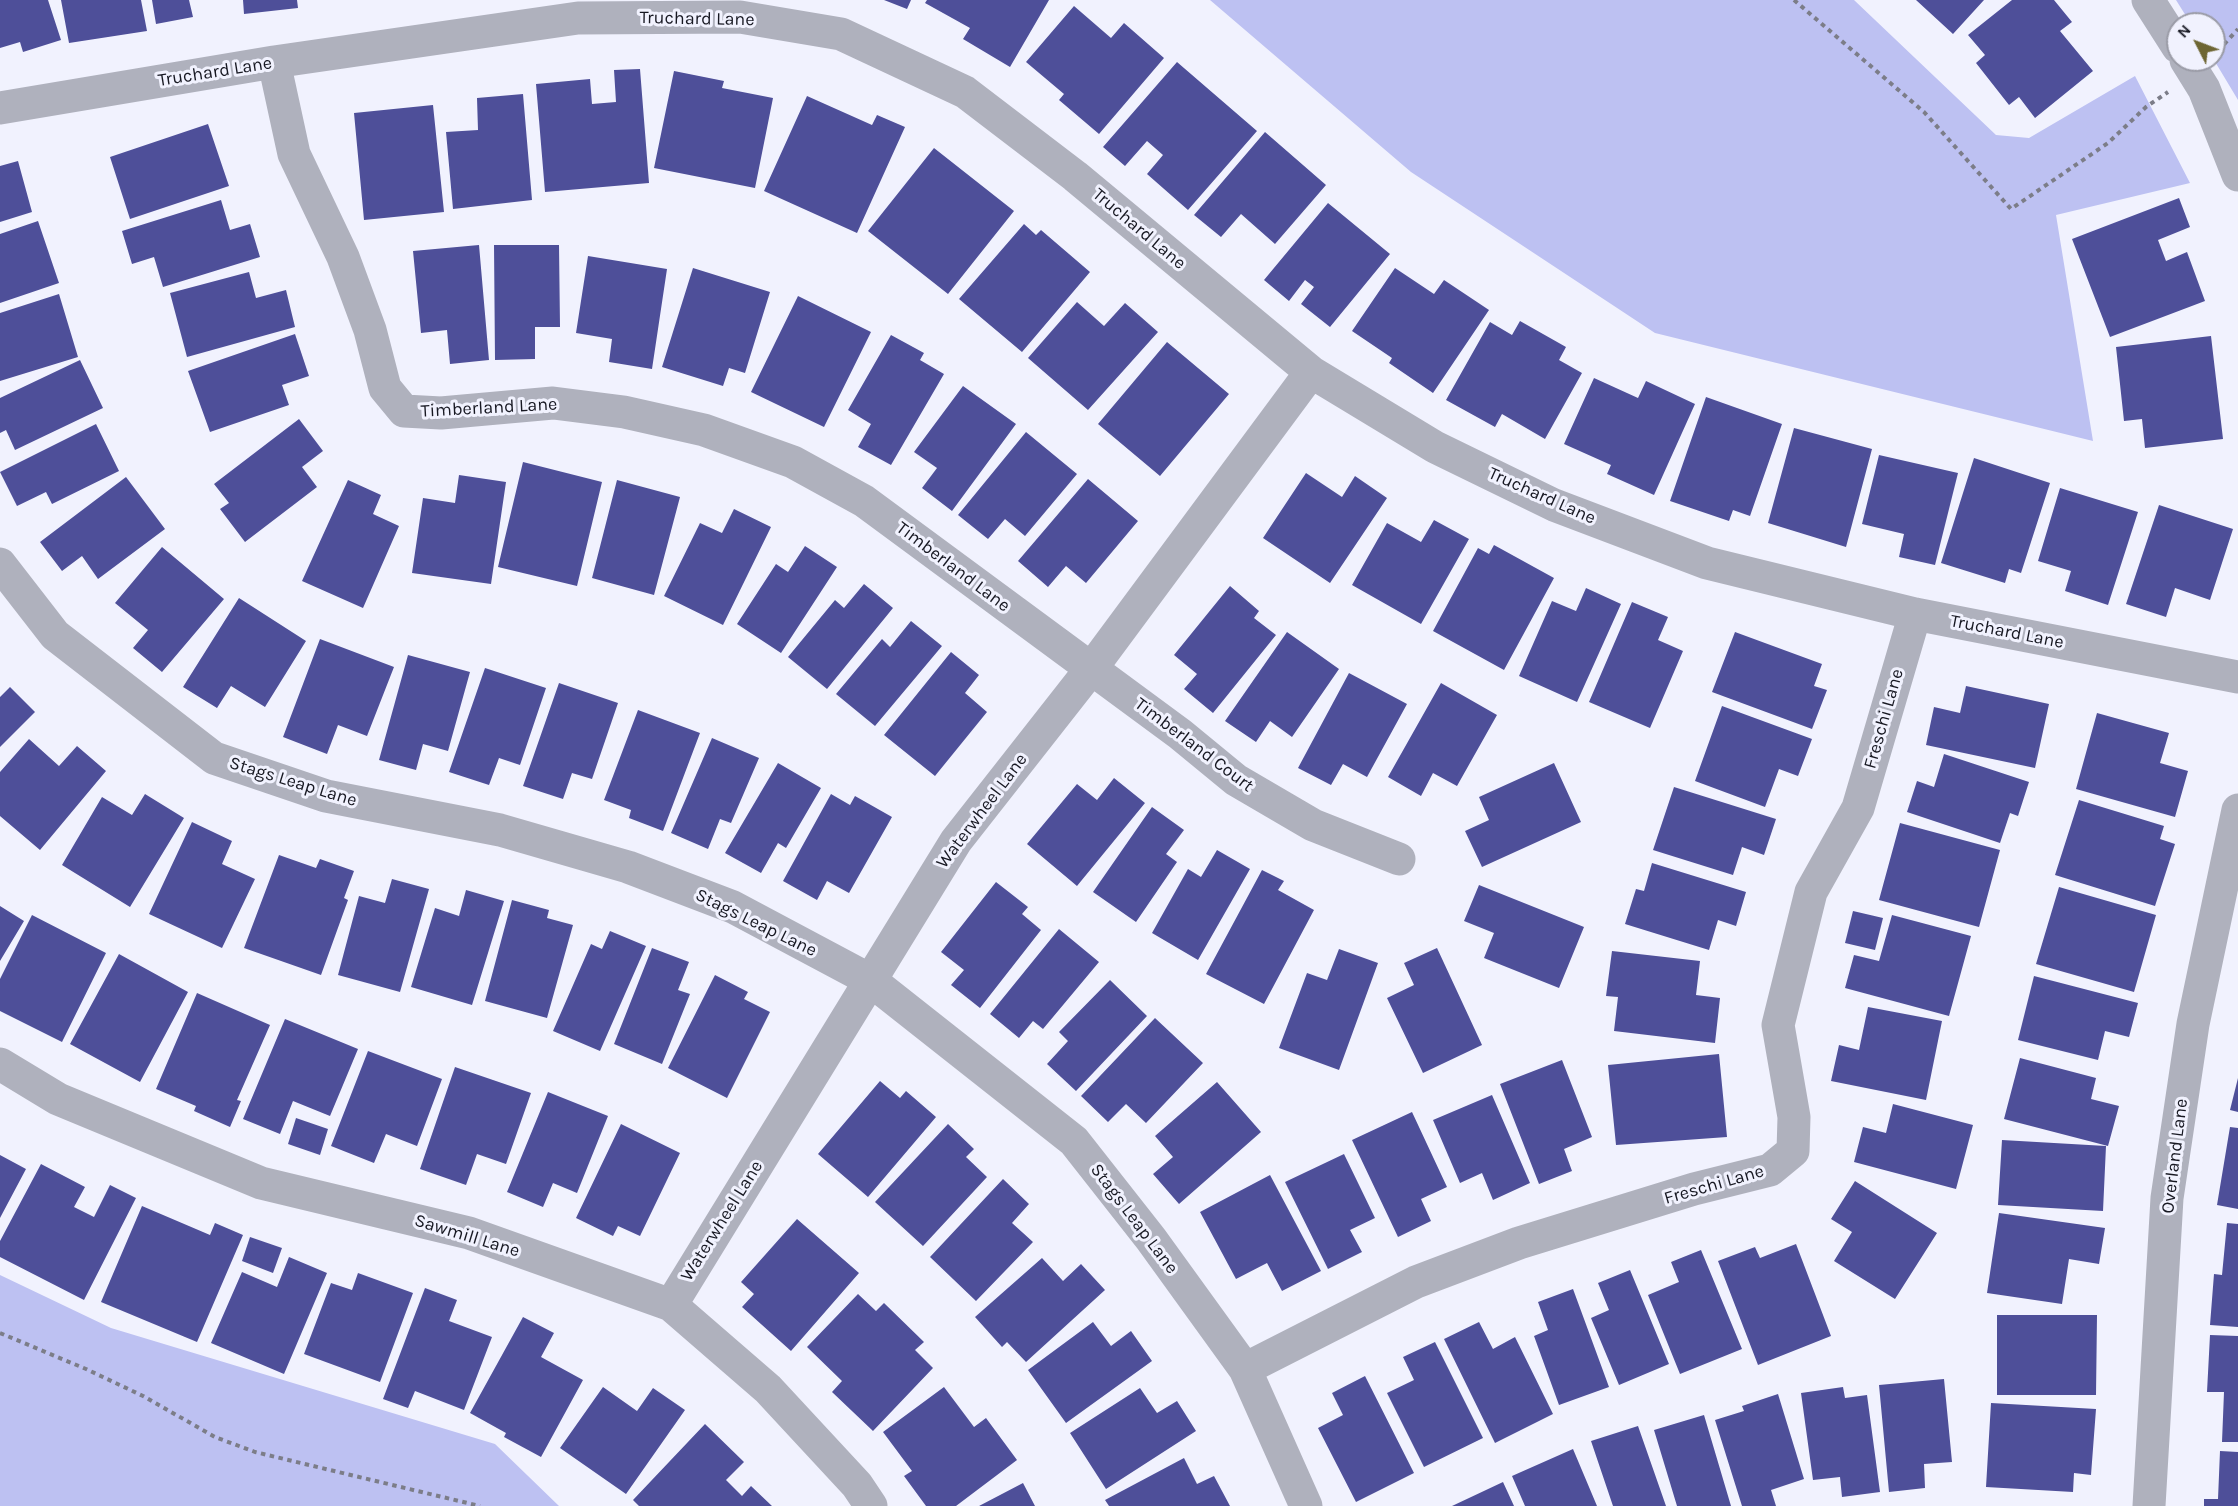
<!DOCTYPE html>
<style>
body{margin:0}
#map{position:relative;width:2238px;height:1506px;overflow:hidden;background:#f1f2fe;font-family:Karla,sans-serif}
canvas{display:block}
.north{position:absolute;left:2166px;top:12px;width:60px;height:60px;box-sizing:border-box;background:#f1f2fe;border:2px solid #9a9ba6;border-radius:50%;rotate:312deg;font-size:16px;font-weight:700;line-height:24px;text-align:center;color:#171822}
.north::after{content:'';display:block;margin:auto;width:21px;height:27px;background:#6e6633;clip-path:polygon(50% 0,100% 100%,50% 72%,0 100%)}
</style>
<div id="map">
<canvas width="2238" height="1506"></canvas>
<div class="north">N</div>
</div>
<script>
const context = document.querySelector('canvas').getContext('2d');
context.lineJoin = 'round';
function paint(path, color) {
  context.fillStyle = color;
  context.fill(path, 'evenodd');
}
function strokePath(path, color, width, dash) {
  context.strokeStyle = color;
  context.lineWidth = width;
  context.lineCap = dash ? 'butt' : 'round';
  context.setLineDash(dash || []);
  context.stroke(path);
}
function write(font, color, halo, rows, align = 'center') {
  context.font = font + ' Karla,sans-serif';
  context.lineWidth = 6;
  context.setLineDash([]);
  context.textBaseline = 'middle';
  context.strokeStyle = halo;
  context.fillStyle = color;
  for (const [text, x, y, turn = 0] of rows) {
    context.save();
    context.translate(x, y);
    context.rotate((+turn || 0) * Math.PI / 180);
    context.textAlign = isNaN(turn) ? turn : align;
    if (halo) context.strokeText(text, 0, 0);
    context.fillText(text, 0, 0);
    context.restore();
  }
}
paint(new Path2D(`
 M 1210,0 L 1854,0 L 1996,135 L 2029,138 L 2135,76 L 2190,183 L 2056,215 L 2093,441 L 1655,333 L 1411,172 Z
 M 2176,0 L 2238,0 L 2238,100 L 2214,60 L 2214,24 L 2191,24 Z
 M 0,1275 L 111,1328 L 495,1444 L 559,1506 L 0,1506 Z`), '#bdc1f2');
paint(new Path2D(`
 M 0,0 L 48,0 L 61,40 L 23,52 L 20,42 L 0,48 Z
 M 61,0 L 141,0 L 147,31 L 69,43 Z
 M 152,0 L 189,0 L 193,17 L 156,24 Z
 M 243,0 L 297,0 L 298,8 L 244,14 Z
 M 884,0 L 911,0 L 907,9 Z
 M 927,0 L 1049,0 L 1010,67 L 963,39 L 970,28 L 925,3 Z
 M 1916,0 L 1984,0 L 1953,34 Z
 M 2012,0 L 2054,0 L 2072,22 L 2060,31 L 2093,71 L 2035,118 L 2019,97 L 2009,105 L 1976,63 L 1985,55 L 1968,35 Z
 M 1074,6 L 1111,38 L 1124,23 L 1164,58 L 1099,134 L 1059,100 L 1064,94 L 1026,62 Z
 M 1177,62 L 1257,131 L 1188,210 L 1147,174 L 1163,155 L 1147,141 L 1125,166 L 1103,147 Z
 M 640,69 L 649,183 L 545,192 L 536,84 L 590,79 L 592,104 L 616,102 L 614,70 Z
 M 674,71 L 724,81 L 722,88 L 773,98 L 755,188 L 654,168 Z
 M 523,94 L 532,200 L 453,209 L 446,132 L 478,130 L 477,98 Z
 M 807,96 L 872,125 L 877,115 L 905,127 L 857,233 L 764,191 Z
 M 433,105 L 444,212 L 364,220 L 354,113 Z
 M 208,124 L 229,186 L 130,219 L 110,157 Z
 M 1265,132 L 1326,185 L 1275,244 L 1241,214 L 1221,237 L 1194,215 Z
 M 934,148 L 1014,211 L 948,294 L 868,231 Z
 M 18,161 L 32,212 L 0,222 L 0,166 Z
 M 2179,198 L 2190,227 L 2158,240 L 2166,261 L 2187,252 L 2205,301 L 2110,337 L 2072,239 Z
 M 221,200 L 230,230 L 250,224 L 260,257 L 163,287 L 154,257 L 132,264 L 122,231 Z
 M 1328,203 L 1390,254 L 1330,327 L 1301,304 L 1314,287 L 1305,280 L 1289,301 L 1264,280 Z
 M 38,221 L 59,283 L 0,303 L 0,234 Z
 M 1024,224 L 1036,235 L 1041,230 L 1090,272 L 1022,352 L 959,299 Z
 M 479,245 L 489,360 L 450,364 L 447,330 L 421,333 L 413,251 Z
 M 494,245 L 559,245 L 560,327 L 535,327 L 535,359 L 495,360 Z
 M 588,256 L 667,269 L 652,369 L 609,362 L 612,339 L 576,333 Z
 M 693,268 L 770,292 L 745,373 L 729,368 L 723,386 L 662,367 Z
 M 1395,268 L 1434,294 L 1444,280 L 1489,310 L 1433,393 L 1389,363 L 1392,358 L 1352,331 Z
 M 249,272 L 256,298 L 286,290 L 295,327 L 187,357 L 170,293 Z
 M 59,294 L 78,357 L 0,381 L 0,313 Z
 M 798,296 L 871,332 L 824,427 L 751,392 Z
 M 1077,302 L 1104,326 L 1125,303 L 1158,332 L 1088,410 L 1028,358 Z
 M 1520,321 L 1566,347 L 1559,360 L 1582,373 L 1545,439 L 1502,414 L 1495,427 L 1446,400 L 1490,322 L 1512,335 Z
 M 295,334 L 309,376 L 282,385 L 289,405 L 210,432 L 188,371 Z
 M 891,335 L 924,353 L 920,360 L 944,374 L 891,465 L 858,447 L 871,424 L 848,410 Z
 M 2211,336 L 2223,439 L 2145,448 L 2142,419 L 2124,421 L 2116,347 Z
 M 1167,342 L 1229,394 L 1160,476 L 1098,424 Z
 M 80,360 L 103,408 L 15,450 L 6,430 L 0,433 L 0,398 Z
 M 1594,378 L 1638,398 L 1646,381 L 1695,404 L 1654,495 L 1607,474 L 1611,465 L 1564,444 Z
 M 963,386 L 1016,424 L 952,511 L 922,488 L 937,468 L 914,452 Z
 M 1706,397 L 1782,424 L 1750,516 L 1733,510 L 1729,521 L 1670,501 Z
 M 299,419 L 323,451 L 302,467 L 317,487 L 245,542 L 220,509 L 229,503 L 214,484 Z
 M 96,424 L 119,471 L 52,504 L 46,492 L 17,506 L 0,472 Z
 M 1794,428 L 1872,449 L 1846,547 L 1768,523 Z
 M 1026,432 L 1077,474 L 1025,536 L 1005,519 L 988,539 L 958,515 Z
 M 1879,455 L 1958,473 L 1935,565 L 1899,557 L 1904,534 L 1862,524 Z
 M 1974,458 L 2050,483 L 2021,573 L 2009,569 L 2005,583 L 1941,563 Z
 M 523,462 L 602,482 L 577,586 L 498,567 Z
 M 1306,473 L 1342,497 L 1355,476 L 1387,498 L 1330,583 L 1263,538 Z
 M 459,475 L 506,482 L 491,584 L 412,573 L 423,498 L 455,503 Z
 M 126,477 L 165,529 L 98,579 L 82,556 L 62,571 L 40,542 Z
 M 1088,479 L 1138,521 L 1086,583 L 1066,566 L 1048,587 L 1018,561 Z
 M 348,480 L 381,495 L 373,514 L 399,526 L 363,608 L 302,581 Z
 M 617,480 L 680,497 L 654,595 L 592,578 Z
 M 2060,488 L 2138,512 L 2108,605 L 2065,591 L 2071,571 L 2038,561 Z
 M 2159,505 L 2233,529 L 2210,600 L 2175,588 L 2166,617 L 2126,604 Z
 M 734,509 L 771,527 L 723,625 L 664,596 L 700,523 L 722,533 Z
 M 1434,520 L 1469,539 L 1421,624 L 1352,585 L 1387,523 L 1421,542 Z
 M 1494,545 L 1554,578 L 1504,670 L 1433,631 L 1478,548 L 1489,554 Z
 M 805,546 L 837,567 L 781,653 L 737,624 L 776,564 L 788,572 Z
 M 162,547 L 224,599 L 162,672 L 133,648 L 148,630 L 115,603 Z
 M 864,584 L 893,608 L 827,689 L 788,657 L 835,600 L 844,608 Z
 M 1230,586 L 1259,611 L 1254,618 L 1276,635 L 1213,713 L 1184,689 L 1197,674 L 1174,655 Z
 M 1586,588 L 1621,604 L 1577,702 L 1519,676 L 1552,601 L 1576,611 Z
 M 239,598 L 306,641 L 265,707 L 231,686 L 217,708 L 183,687 Z
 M 1632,602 L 1668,617 L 1658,640 L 1683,651 L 1650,728 L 1589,702 Z
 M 911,621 L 942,646 L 875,726 L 836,694 L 882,639 L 890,647 Z
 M 1287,632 L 1339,669 L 1292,737 L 1270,721 L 1256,742 L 1225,721 Z
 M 1735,632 L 1822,664 L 1814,686 L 1827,690 L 1812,729 L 1712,692 Z
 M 320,639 L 394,667 L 367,736 L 338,725 L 327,754 L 283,737 Z
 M 951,652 L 979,675 L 965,693 L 987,712 L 935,776 L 884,735 Z
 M 408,655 L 470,672 L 448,751 L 423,744 L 416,770 L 379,760 Z
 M 485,668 L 546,688 L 520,765 L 499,758 L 489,785 L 449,772 Z
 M 1349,673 L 1407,704 L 1367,777 L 1343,764 L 1331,785 L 1298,768 Z
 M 559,683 L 618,703 L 592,779 L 572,773 L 563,799 L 523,786 Z
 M 1441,683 L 1497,715 L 1457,786 L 1433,773 L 1421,796 L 1388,777 Z
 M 1966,686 L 2049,704 L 2035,768 L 1926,745 L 1934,707 L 1960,713 Z
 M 10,687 L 35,712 L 0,747 L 0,697 Z
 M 1722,706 L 1812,739 L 1798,776 L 1779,769 L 1765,807 L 1695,781 Z
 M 638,710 L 700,733 L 663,831 L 629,818 L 631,810 L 604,800 Z
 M 2097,713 L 2169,733 L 2160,763 L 2188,771 L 2175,817 L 2076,789 Z
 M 712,738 L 759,758 L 731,823 L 720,819 L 708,849 L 671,833 Z
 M 29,739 L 59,766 L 77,746 L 106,771 L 40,850 L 0,816 L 0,772 Z
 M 1944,754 L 2029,782 L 2018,816 L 2010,813 L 2000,843 L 1907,812 L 1917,781 L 1934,787 Z
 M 778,763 L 821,788 L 786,848 L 778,843 L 761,873 L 725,853 Z
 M 1554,763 L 1581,822 L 1482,867 L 1465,831 L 1489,820 L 1479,797 Z
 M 1114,778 L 1145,803 L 1077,886 L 1027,844 L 1077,784 L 1097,800 Z
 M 1674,787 L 1776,819 L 1764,855 L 1742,847 L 1733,875 L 1653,850 Z
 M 145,794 L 184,818 L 130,907 L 62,865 L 102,797 L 132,815 Z
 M 831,794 L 850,805 L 855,796 L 892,817 L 849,893 L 827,881 L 817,900 L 783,881 Z
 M 2079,800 L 2164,826 L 2160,839 L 2175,844 L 2155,906 L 2055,875 Z
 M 1152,807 L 1184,830 L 1166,854 L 1177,862 L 1136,922 L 1093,892 Z
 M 192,822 L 232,841 L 222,864 L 255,879 L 222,948 L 149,914 Z
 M 1900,823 L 2000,850 L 1979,927 L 1879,900 Z
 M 1217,850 L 1250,869 L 1198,960 L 1152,933 L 1188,869 L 1201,877 Z
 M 279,855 L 316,868 L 320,859 L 354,871 L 344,898 L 348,900 L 321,975 L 244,948 Z
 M 1652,863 L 1746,892 L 1736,926 L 1718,920 L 1709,950 L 1625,924 L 1636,889 L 1644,891 Z
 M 1262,870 L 1284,881 L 1278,890 L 1314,910 L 1264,1004 L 1206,974 Z
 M 392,879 L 429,889 L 400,992 L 338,975 L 359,896 L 385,903 Z
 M 996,882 L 1028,907 L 1022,914 L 1041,930 L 980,1008 L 951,985 L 964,970 L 941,952 Z
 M 1479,885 L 1584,927 L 1559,988 L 1484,958 L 1494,933 L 1464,921 Z
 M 2059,887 L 2156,915 L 2134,992 L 2036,964 Z
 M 466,890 L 504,901 L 472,1005 L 411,987 L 435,908 L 459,916 Z
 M 512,900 L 549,910 L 547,918 L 573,925 L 547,1018 L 485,1001 Z
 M 0,906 L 24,921 L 0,961 Z
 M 1853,911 L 1883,918 L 1875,950 L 1845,943 Z
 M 32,915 L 106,953 L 62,1042 L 0,1011 L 0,979 Z
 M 1892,915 L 1971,936 L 1949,1016 L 1845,988 L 1854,955 L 1879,961 Z
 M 1059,929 L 1099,962 L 1043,1029 L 1033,1021 L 1019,1038 L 990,1014 Z
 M 610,931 L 646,946 L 600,1051 L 553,1031 L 591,944 L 602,949 Z
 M 652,948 L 689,962 L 678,990 L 690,994 L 662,1064 L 614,1044 Z
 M 1437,948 L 1482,1045 L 1423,1073 L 1387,998 L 1414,985 L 1404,963 Z
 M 1339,949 L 1378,963 L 1339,1070 L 1279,1048 L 1307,973 L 1327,980 Z
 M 1612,951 L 1700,961 L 1696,995 L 1720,998 L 1715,1043 L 1614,1031 L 1618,997 L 1606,996 Z
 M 119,954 L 188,992 L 140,1082 L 70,1044 Z
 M 715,975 L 748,992 L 744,999 L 770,1012 L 727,1098 L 668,1068 Z
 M 2034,976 L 2138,1003 L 2129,1037 L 2105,1031 L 2098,1060 L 2018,1040 Z
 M 1110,980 L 1147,1016 L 1076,1091 L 1047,1064 L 1068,1041 L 1059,1032 Z
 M 197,993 L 270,1025 L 237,1100 L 241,1101 L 230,1127 L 194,1111 L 196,1106 L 156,1089 Z
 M 1868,1007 L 1942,1021 L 1926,1100 L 1831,1081 L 1839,1045 L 1859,1050 Z
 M 1155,1018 L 1203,1063 L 1146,1123 L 1126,1104 L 1108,1122 L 1081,1096 Z
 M 285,1019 L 358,1049 L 330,1116 L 293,1101 L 280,1134 L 243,1119 Z
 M 368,1051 L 442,1079 L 417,1146 L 386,1134 L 374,1163 L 331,1146 Z
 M 1719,1054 L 1727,1137 L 1616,1145 L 1608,1065 Z
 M 2020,1058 L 2096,1078 L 2091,1099 L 2119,1106 L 2108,1146 L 2004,1119 Z
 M 1562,1060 L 1592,1137 L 1564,1149 L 1572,1171 L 1539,1184 L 1500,1084 Z
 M 455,1067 L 531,1093 L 506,1164 L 477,1154 L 466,1185 L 420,1169 Z
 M 2238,1078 L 2238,1112 L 2230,1110 Z
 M 880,1081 L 900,1098 L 906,1091 L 936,1117 L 868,1197 L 818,1154 Z
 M 1217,1082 L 1261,1132 L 1179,1204 L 1153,1174 L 1173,1157 L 1155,1136 Z
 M 548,1092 L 608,1116 L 577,1193 L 553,1183 L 543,1207 L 507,1192 Z
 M 1492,1095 L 1530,1183 L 1493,1200 L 1482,1173 L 1460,1183 L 1433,1120 Z
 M 1893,1104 L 1973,1125 L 1956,1189 L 1854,1162 L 1863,1127 L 1886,1133 Z
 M 1412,1112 L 1447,1187 L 1421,1199 L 1431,1221 L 1398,1237 L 1352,1140 Z
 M 296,1118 L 328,1129 L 320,1155 L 288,1144 Z
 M 621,1124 L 680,1153 L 640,1236 L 618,1226 L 613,1236 L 576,1218 Z
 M 948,1124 L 974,1149 L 966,1157 L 987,1177 L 923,1246 L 875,1202 Z
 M 2230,1127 L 2238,1128 L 2238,1209 L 2217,1205 Z
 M 2002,1140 L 2106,1146 L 2103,1211 L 1998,1205 Z
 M 1344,1154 L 1375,1218 L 1350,1230 L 1362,1252 L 1328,1269 L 1285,1182 Z
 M 0,1155 L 26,1169 L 0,1218 Z
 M 41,1164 L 85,1187 L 74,1207 L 94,1217 L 110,1185 L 136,1198 L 84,1300 L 0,1257 L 0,1241 Z
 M 1270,1175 L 1321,1271 L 1282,1291 L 1267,1263 L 1236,1279 L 1200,1212 Z
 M 1003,1179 L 1029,1204 L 1012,1223 L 1033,1242 L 976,1301 L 930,1257 Z
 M 1855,1181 L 1937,1233 L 1895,1299 L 1834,1261 L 1852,1232 L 1831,1219 Z
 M 142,1206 L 210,1235 L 215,1223 L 243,1235 L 197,1342 L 101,1302 Z
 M 1999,1213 L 2105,1228 L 2099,1264 L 2069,1259 L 2062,1304 L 1987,1293 Z
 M 797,1219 L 859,1273 L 791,1351 L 742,1307 L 754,1294 L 741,1282 Z
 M 2227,1223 L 2238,1224 L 2238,1327 L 2210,1325 L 2214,1274 L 2222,1275 Z
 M 250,1237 L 282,1248 L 273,1273 L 242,1261 Z
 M 1796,1244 L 1831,1336 L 1758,1365 L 1718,1261 L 1755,1247 L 1760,1258 Z
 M 1701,1250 L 1742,1349 L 1680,1374 L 1648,1295 L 1679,1282 L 1671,1262 Z
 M 289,1257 L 327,1273 L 284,1374 L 211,1343 L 242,1272 L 277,1287 Z
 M 1042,1258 L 1063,1281 L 1081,1264 L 1105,1290 L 1026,1362 L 1007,1342 L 1002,1347 L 975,1317 Z
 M 1630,1270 L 1669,1364 L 1619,1385 L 1591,1318 L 1609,1310 L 1598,1283 Z
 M 358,1273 L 413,1293 L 380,1382 L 304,1354 L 331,1283 L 352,1290 Z
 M 425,1288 L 457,1300 L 449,1321 L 492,1337 L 464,1410 L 415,1391 L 408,1408 L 383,1399 Z
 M 1573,1289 L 1609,1387 L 1559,1405 L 1534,1336 L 1548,1330 L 1538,1302 Z
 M 858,1294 L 876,1311 L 884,1303 L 924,1342 L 915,1350 L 933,1368 L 873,1431 L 832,1392 L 842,1381 L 807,1347 Z
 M 1997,1315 L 2097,1315 L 2096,1395 L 1997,1395 Z
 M 523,1317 L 554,1333 L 541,1357 L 583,1380 L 541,1457 L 504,1437 L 506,1433 L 470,1413 Z
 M 1093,1322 L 1111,1346 L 1131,1331 L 1152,1361 L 1066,1423 L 1028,1370 Z
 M 1479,1322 L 1493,1349 L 1515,1337 L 1553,1414 L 1495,1443 L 1444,1339 Z
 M 2210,1335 L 2238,1336 L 2238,1442 L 2222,1442 L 2224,1392 L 2207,1392 Z
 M 1435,1342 L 1483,1438 L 1424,1467 L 1387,1393 L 1414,1380 L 1403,1357 Z
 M 1365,1376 L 1414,1473 L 1356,1502 L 1318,1428 L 1343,1415 L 1332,1393 Z
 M 1944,1379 L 1952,1462 L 1924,1464 L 1925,1488 L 1889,1492 L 1879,1385 Z
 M 603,1387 L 637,1411 L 653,1388 L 685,1410 L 626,1494 L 560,1448 Z
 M 944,1387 L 974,1427 L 986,1418 L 1017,1460 L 956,1506 L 926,1506 L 904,1476 L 912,1471 L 883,1432 Z
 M 1843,1387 L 1845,1398 L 1867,1395 L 1880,1492 L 1842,1497 L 1840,1477 L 1813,1480 L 1801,1393 Z
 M 1140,1388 L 1157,1413 L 1177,1401 L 1196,1431 L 1106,1489 L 1070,1433 Z
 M 1778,1394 L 1804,1479 L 1771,1490 L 1776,1506 L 1742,1506 L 1715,1420 L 1744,1411 L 1742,1406 Z
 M 1991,1403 L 2096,1409 L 2091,1475 L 2074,1473 L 2073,1492 L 1986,1487 Z
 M 1704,1415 L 1731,1506 L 1677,1506 L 1654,1430 Z
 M 705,1424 L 744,1462 L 726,1480 L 742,1496 L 751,1486 L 772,1506 L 639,1506 L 633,1500 Z
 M 1638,1426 L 1666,1506 L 1613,1506 L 1591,1441 Z
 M 1573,1449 L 1597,1506 L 1525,1506 L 1512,1476 Z
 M 2220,1451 L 2238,1452 L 2238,1506 L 2204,1506 L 2204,1499 L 2218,1499 Z
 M 1184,1458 L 1197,1484 L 1214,1476 L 1230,1506 L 1109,1506 L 1105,1500 Z
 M 1503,1482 L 1514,1506 L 1452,1506 Z
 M 1023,1483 L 1035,1506 L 979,1506 Z`), '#4e4f99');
strokePath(new Path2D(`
 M 1794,0 L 1924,112 L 2011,209 L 2108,143 L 2146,107 L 2168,92
 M 2218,51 L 2238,29
 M 0,1333 L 86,1369 L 143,1396 L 215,1437 L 255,1452 L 480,1506`), '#7c7d88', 4, [4.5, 4.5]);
strokePath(new Path2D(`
 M 2148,0 L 2178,47
 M 2186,60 L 2204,89 L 2238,175
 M 274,62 L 294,154 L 343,257 L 370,330 L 385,388 L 404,411 L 441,413 L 553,403 L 624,412 L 704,430 L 793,462 L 864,501 L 1180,734 L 1236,780 L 1313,825 L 1399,859
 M 0,108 L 274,62 L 578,18 L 740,17 L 841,34 L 965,92 L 1075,176 L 1311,372 L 1435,447 L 1554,505 L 1707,563 L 1915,614 L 2238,677
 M 0,564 L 55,635 L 214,758 L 326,796 L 500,830 L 628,867 L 733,907 L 870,980 L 1074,1141 L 1151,1239 L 1245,1369 L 1306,1506
 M 0,1064 L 58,1099 L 261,1183 L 469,1233 L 671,1305 L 768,1389 L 857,1485 L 871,1506
 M 671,1305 L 956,841 L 1091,669 L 1311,372
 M 1245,1369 L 1416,1282 L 1519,1243 L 1694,1189 L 1770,1170 L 1793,1151 L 1794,1117 L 1778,1025 L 1811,892 L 1858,808 L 1915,614
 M 2149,1506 L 2167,1198 L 2193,1024 L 2238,810`), '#afb1bd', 33);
write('18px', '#171822', '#f1f2fe', [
 ["Truchard Lane",697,19,1],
 ["Truchard Lane",215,72,-9],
 ["Truchard Lane",1139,229,40],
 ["Timberland Lane",489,408,-3],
 ["Truchard Lane",1542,496,24],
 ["Timberland Lane",953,567,37],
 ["Truchard Lane",2007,632,11],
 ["Freschi Lane",1884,719,-74],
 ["Timberland Court",1194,745,37],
 ["Stags Leap Lane",293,782,17],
 ["Waterwheel Lane",982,811,-53],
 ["Stags Leap Lane",756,923,26],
 ["Overland Lane",2175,1156,-83],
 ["Freschi Lane",1714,1185,-16],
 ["Stags Leap Lane",1134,1219,53],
 ["Waterwheel Lane",722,1221,-58],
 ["Sawmill Lane",467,1236,17]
]);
</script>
